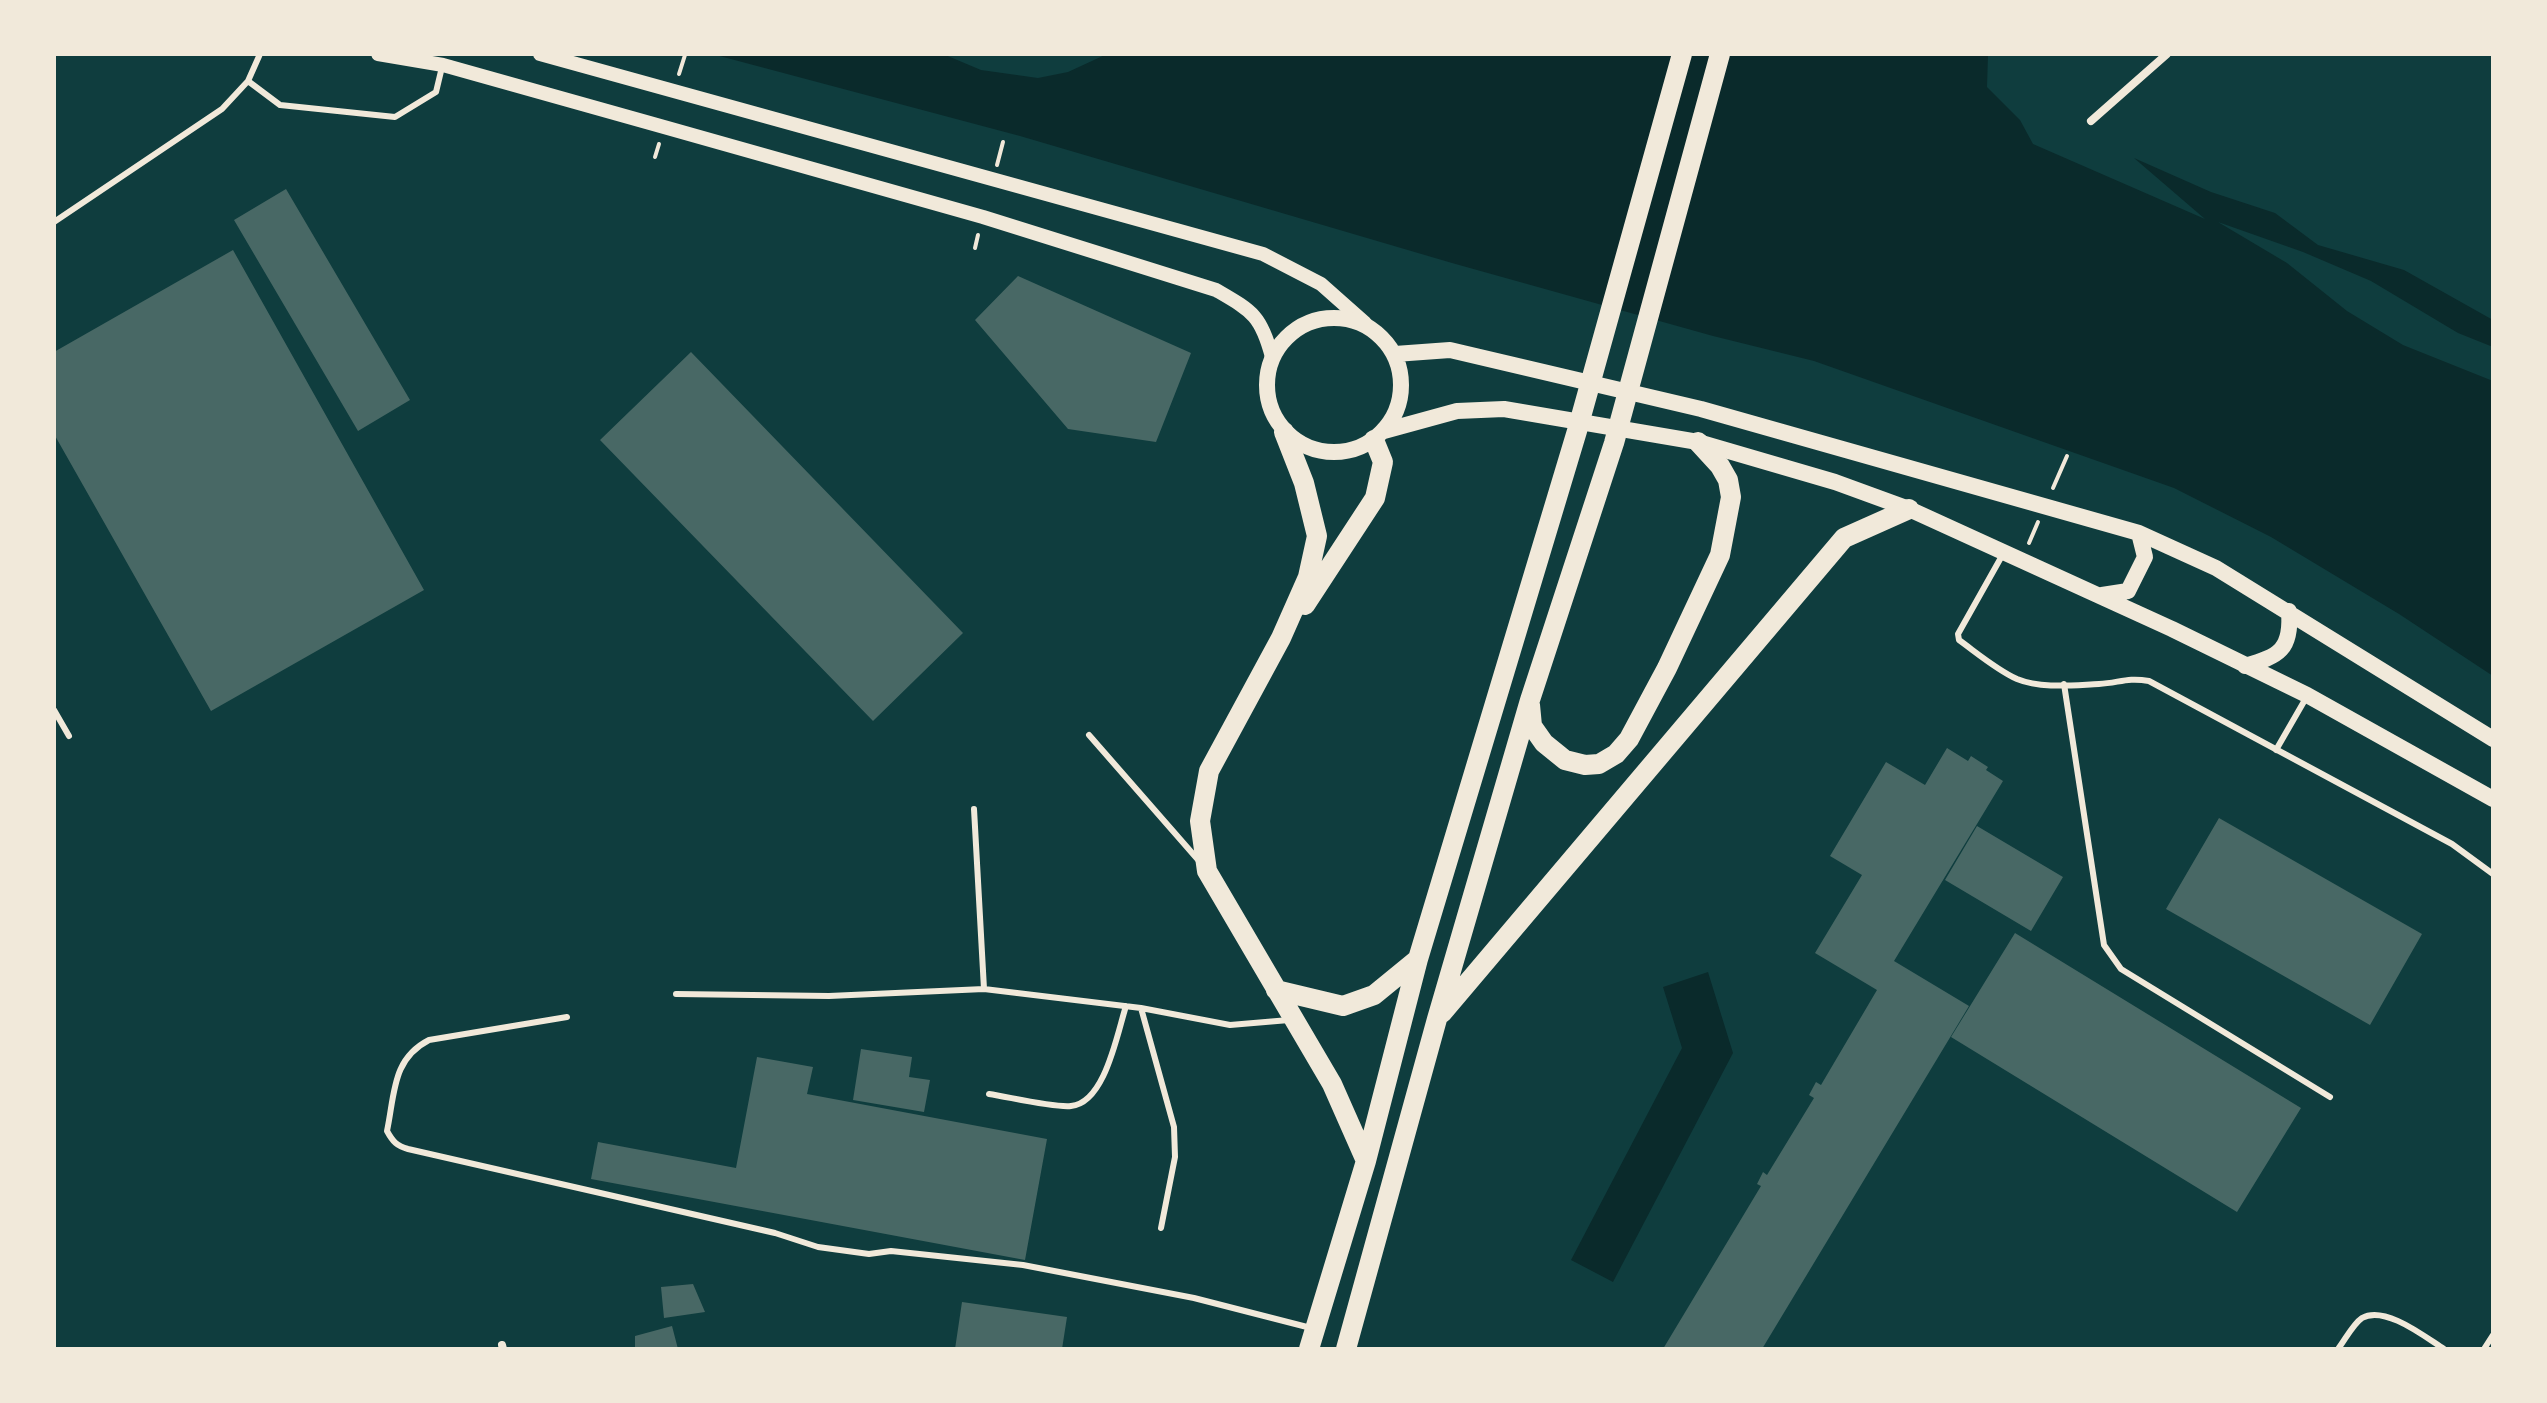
<!DOCTYPE html>
<style>
body{margin:0}
#map{position:relative;width:2547px;height:1403px;overflow:hidden;background:#0f3d3e;font-family:"Roboto Serif",serif}
canvas{display:block}
.frame{position:absolute;inset:0;border:56px solid #f1e9da;pointer-events:none}
</style>
<div id="map">
<canvas width="2547" height="1403"></canvas>
<div class="frame"></div>
</div>
<script>
const context = document.querySelector('canvas').getContext('2d');
context.lineJoin = 'round';
function paint(path, color) {
  context.fillStyle = color;
  context.fill(path, 'evenodd');
}
function strokePath(path, color, width, dash) {
  context.strokeStyle = color;
  context.lineWidth = width;
  context.lineCap = dash ? 'butt' : 'round';
  context.setLineDash(dash || []);
  context.stroke(path);
}
paint(new Path2D(`
 M 712,54 L 943,54 L 981,70 L 1038,78 L 1068,72 L 1107,54 L 1988,55 L 1987,87 L 2020,120 L 2033,144 L 2205,219 L 2134,158 L 2211,192 L 2275,213 L 2318,245 L 2404,270 L 2493,320 L 2493,347 L 2458,333 L 2371,281 L 2303,252 L 2218,222 L 2287,263 L 2347,311 L 2403,345 L 2493,381 L 2493,676 L 2399,614 L 2271,537 L 2174,488 L 1814,361 L 1713,336 L 1452,263 L 1020,136 Z
 M 1708,972 L 1733,1053 L 1613,1282 L 1571,1260 L 1682,1048 L 1663,987 Z`), '#0a2a2b');
paint(new Path2D(`
 M 286,189 L 410,400 L 358,431 L 234,220 Z
 M 233,250 L 424,590 L 211,711 L 54,434 L 54,352 Z
 M 1018,276 L 1191,353 L 1156,442 L 1068,429 L 975,320 Z
 M 691,352 L 963,633 L 873,721 L 600,440 Z
 M 1947,748 L 1968,761 L 1971,756 L 1988,767 L 1986,770 L 2003,781 L 1894,961 L 1969,1006 L 1762,1349 L 1663,1349 L 1761,1186 L 1757,1184 L 1763,1172 L 1767,1175 L 1814,1098 L 1809,1095 L 1816,1082 L 1821,1085 L 1877,990 L 1815,953 L 1862,875 L 1830,856 L 1886,762 L 1925,785 Z
 M 2219,818 L 2422,934 L 2370,1025 L 2166,909 Z
 M 1977,826 L 2063,877 L 2031,931 L 1945,880 Z
 M 2015,933 L 2301,1108 L 2237,1212 L 1951,1037 Z
 M 861,1049 L 912,1057 L 909,1077 L 930,1080 L 924,1112 L 853,1100 Z
 M 757,1057 L 813,1067 L 807,1094 L 1047,1139 L 1025,1260 L 591,1179 L 598,1142 L 736,1168 Z
 M 693,1284 L 705,1312 L 664,1318 L 661,1287 Z
 M 962,1302 L 1067,1317 L 1062,1349 L 955,1349 Z
 M 672,1326 L 678,1349 L 635,1349 L 635,1336 Z`), '#486865');
strokePath(new Path2D(`
 M 679,74 L 685,55
 M 655,157 L 659,144
 M 997,165 L 1003,142
 M 975,248 L 978,235
 M 2053,488 L 2067,456
 M 2029,543 L 2038,522`), '#f1e9da', 4);
strokePath(new Path2D(`
 M 248,81 L 280,105 L 395,117 L 436,92 L 442,67
 M 54,222 L 222,109 L 248,81 L 260,54
 M 2003,554 L 1958,634 L 1959,640 C 1977,653 1997,670 2017,679 C 2041,689 2074,685 2099,684 C 2119,683 2127,677 2149,681 L 2452,844 L 2493,874
 M 2064,684 L 2104,945 L 2121,969 L 2330,1097
 M 54,710 L 69,736
 M 1089,735 L 1200,862
 M 2276,750 L 2306,698
 M 974,809 L 984,989
 M 676,994 L 829,996 L 984,989 L 1141,1008 L 1230,1025 L 1289,1020
 M 1141,1008 L 1174,1127 L 1175,1157 L 1161,1228
 M 567,1017 L 429,1040 C 392,1059 395,1093 387,1131 C 393,1142 397,1146 408,1149 L 775,1233 L 818,1247 L 869,1254 L 891,1251 L 1023,1265 L 1194,1298 L 1311,1328
 M 989,1094 C 1009,1097 1054,1108 1071,1106 C 1105,1103 1117,1034 1126,1006
 M 2338,1349 C 2345,1340 2353,1324 2362,1318 C 2385,1305 2425,1337 2444,1349
 M 2484,1349 L 2493,1335`), '#f1e9da', 6);
strokePath(new Path2D(`
 M 2091,121 L 2167,54
 M 502,1345 L 503,1349`), '#f1e9da', 8);
strokePath(new Path2D(`
 M 378,54 L 443,65 L 664,127 L 983,217 L 1216,290 C 1252,311 1261,315 1272,357
 M 540,54 L 1263,254 L 1321,284 L 1365,323`), '#f1e9da', 14);
strokePath(new Path2D(`
 M1267 385a67 67 0 1 1 134 0a67 67 0 1 1-134 0Z
 M 1395,354 L 1450,350 L 1701,409 L 2139,533 L 2216,568 L 2493,739
 M 1384,431 L 1457,411 L 1504,409 L 1698,442 L 1835,482 L 1909,509 L 2172,629 L 2307,695 L 2493,799
 M 2102,595 L 2128,591 L 2145,557 L 2139,533
 M 2245,666 C 2279,656 2292,650 2289,611`), '#f1e9da', 16);
strokePath(new Path2D(`
 M 1284,432 L 1304,483 L 1317,536 L 1308,577 L 1281,638 L 1209,771 L 1200,821 L 1207,871 L 1332,1084 L 1366,1161
 M 1305,605 L 1375,498 L 1383,462 L 1374,440
 M 1530,705 L 1532,726 L 1544,743 L 1565,760 L 1585,765 L 1599,764 L 1616,754 L 1629,739 L 1667,668 L 1720,555 L 1731,497 L 1728,480 L 1720,466 L 1698,442
 M 1276,990 L 1343,1006 L 1374,995 L 1418,959
 M 1442,1013 L 1844,538 L 1909,509
 M 1309,1349 L 1366,1161 L 1418,959 L 1577,431 L 1682,54
 M 1346,1349 L 1437,1019 L 1530,700 L 1614,443 L 1720,54`), '#f1e9da', 20);
</script>
